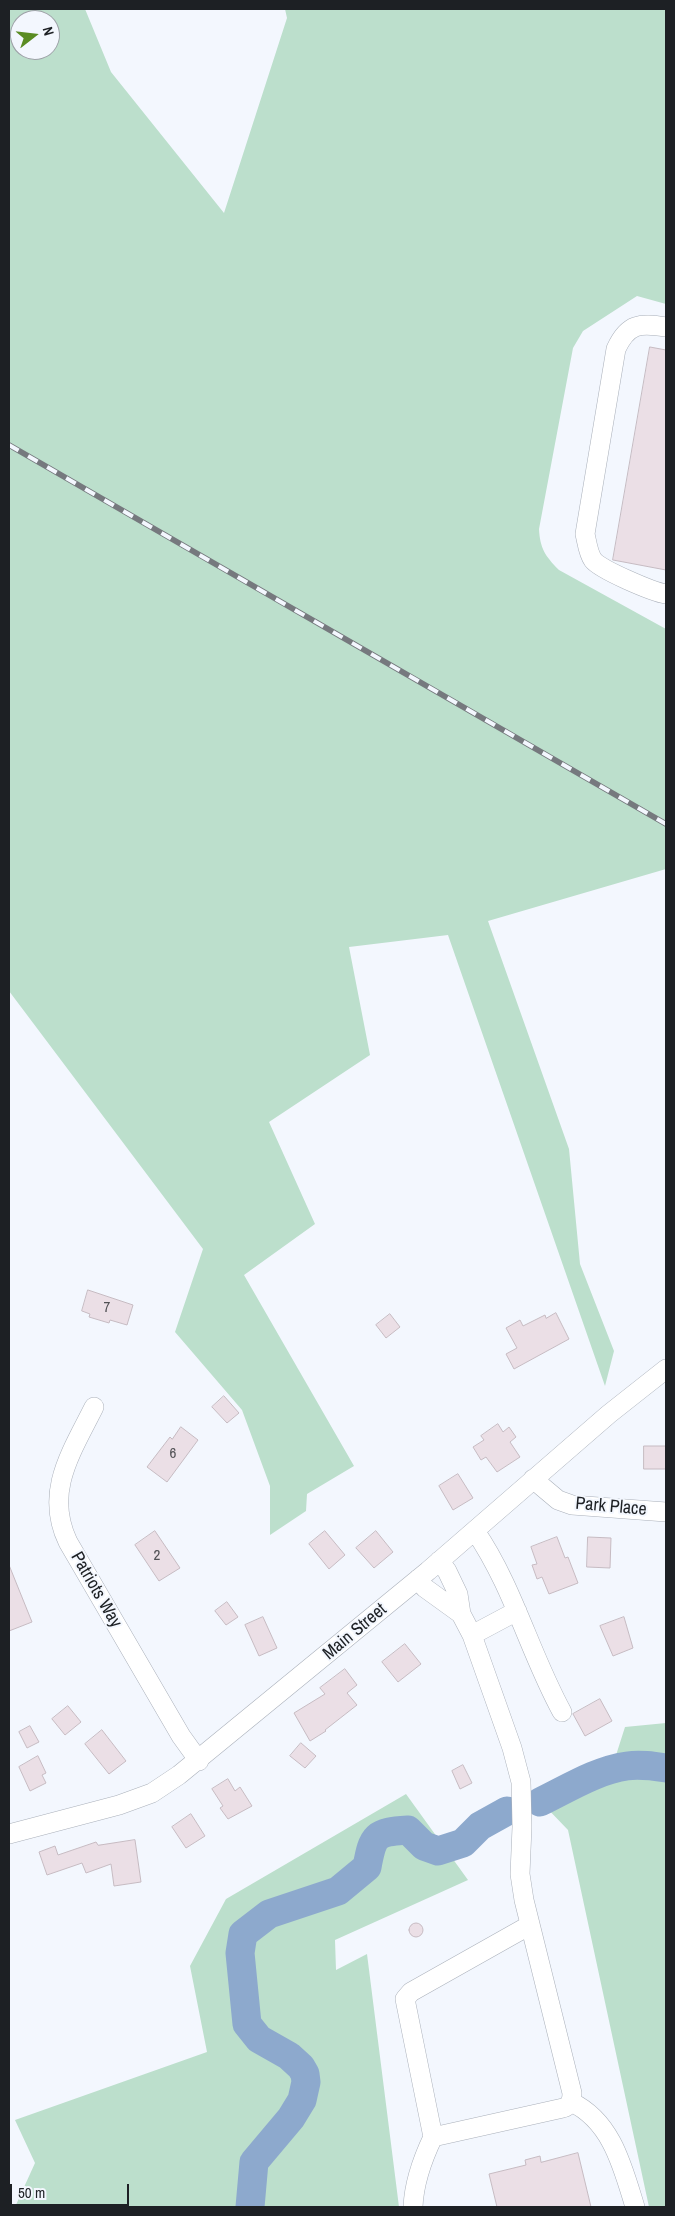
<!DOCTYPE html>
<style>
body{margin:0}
#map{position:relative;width:675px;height:2216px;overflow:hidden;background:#f3f7fe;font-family:"Archivo Narrow",sans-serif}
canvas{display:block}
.frame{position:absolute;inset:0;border:10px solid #1d2024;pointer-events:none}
.north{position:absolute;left:10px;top:10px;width:50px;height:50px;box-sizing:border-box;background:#f3f7fe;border:1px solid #9da1a7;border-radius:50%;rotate:74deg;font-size:14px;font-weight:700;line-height:20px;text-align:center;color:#1d2024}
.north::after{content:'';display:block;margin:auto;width:18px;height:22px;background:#5a8c23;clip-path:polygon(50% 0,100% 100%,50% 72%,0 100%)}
.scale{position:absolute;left:10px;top:2184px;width:119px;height:22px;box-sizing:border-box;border:2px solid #1d2024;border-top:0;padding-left:6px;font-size:15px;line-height:18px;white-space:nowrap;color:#1d2024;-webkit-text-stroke:4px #f3f7fe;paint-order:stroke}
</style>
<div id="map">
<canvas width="675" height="2216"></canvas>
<div class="frame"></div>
<div class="north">N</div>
<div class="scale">50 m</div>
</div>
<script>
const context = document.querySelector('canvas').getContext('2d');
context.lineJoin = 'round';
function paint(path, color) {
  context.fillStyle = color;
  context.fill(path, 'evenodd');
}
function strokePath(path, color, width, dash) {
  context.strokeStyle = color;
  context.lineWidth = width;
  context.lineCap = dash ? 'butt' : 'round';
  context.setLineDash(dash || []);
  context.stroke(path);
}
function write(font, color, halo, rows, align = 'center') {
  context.font = font + ' "Archivo Narrow",sans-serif';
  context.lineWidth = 4;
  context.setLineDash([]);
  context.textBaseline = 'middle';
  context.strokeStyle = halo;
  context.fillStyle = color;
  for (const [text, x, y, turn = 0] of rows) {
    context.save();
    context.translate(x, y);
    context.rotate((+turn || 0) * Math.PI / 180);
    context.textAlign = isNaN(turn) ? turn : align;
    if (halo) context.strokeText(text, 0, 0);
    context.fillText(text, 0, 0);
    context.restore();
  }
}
paint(new Path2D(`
 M 9,9 L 85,9 L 111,72 L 224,213 L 287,18 L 285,9 L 666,9 L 666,304 L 637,296 L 583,331 L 573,348 L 539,529 C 540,548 545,556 559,570 L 666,629 L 666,869 L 488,921 L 569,1149 L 580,1264 L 614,1351 L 605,1386 L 448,935 L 349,947 L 370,1055 L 269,1122 L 315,1224 L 244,1275 L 354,1466 L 307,1494 L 306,1511 L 270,1535 L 270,1486 L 242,1410 L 175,1332 L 203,1249 L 9,991 ZM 20,20 L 50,20 L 50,50 L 20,50 Z
 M 666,1723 L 666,2207 L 649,2207 L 568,1830 L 543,1804 L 610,1774 L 625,1727 Z
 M 406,1794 L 468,1880 L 335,1940 L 336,1970 L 367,1954 L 399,2207 L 15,2207 L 35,2163 L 15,2120 L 207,2052 L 190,1966 L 226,1899 Z`), '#bcdfcc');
strokePath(new Path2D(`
 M 540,1802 C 567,1789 597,1770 627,1766 C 640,1764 653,1766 666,1768
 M 250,2207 L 254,2162 L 291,2118 L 302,2100 L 306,2082 L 305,2074 L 301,2067 L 289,2056 L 259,2039 L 247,2024 L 240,1953 L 243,1934 L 269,1914 L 338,1891 L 367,1867 C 373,1835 375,1832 408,1830 L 424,1846 L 438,1851 L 463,1843 L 480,1826 L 507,1811`), '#8da9cd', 29);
const building = new Path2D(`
 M 650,347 L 666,350 L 666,570 L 613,560 Z
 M 88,1290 L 133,1305 L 127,1325 L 110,1320 L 109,1323 L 89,1317 L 90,1314 L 82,1311 Z
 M 556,1313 L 569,1339 L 514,1369 L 506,1354 L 517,1348 L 506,1328 L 520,1320 L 523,1326 L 545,1315 L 546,1318 Z
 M 390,1314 L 400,1327 L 386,1338 L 376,1325 Z
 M 224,1396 L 239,1413 L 227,1423 L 212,1407 Z
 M 498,1424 L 503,1432 L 509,1427 L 516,1437 L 510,1442 L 520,1457 L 497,1472 L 486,1457 L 481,1460 L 473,1447 L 484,1440 L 481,1436 Z
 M 181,1427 L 198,1440 L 167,1482 L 147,1467 L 170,1437 L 172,1439 Z
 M 644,1446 L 666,1446 L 666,1469 L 644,1469 Z
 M 458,1474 L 473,1498 L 453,1510 L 439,1486 Z
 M 155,1531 L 180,1568 L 159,1581 L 135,1545 Z
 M 325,1531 L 345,1555 L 329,1569 L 309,1544 Z
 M 376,1531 L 393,1552 L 374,1568 L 356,1548 Z
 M 557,1537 L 565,1558 L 568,1557 L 578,1583 L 549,1594 L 542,1577 L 537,1579 L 532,1565 L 537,1564 L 531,1547 Z
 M 588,1537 L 611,1538 L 610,1568 L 587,1567 Z
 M 9,1565 L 32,1622 L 9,1631 Z
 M 227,1602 L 238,1617 L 226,1625 L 215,1611 Z
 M 263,1617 L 277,1648 L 259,1656 L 245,1625 Z
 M 624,1617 L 633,1648 L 613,1656 L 600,1626 Z
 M 405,1644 L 421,1664 L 398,1682 L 382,1662 Z
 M 345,1669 L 357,1685 L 347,1693 L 357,1705 L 325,1730 L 326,1731 L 310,1741 L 294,1713 L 325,1694 L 320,1688 Z
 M 600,1699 L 612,1721 L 585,1736 L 573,1714 Z
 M 68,1706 L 81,1722 L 65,1735 L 52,1719 Z
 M 30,1726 L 39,1742 L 27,1748 L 19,1732 Z
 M 102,1730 L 126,1761 L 109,1774 L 85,1744 Z
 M 301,1743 L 316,1756 L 305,1768 L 290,1756 Z
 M 38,1756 L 46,1773 L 42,1775 L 46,1783 L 30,1791 L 19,1767 Z
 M 463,1765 L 472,1783 L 460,1789 L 452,1771 Z
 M 228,1779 L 235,1791 L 240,1787 L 252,1806 L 228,1819 L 220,1808 L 223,1806 L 212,1789 Z
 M 191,1814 L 205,1836 L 186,1848 L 172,1827 Z
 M 135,1840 L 141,1882 L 114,1886 L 111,1864 L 86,1873 L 82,1863 L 47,1875 L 39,1852 L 55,1846 L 58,1855 L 96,1842 L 98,1845 Z
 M409 1930a7 7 0 1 1 14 0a7 7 0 1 1-14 0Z
 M 578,2153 L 591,2207 L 497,2207 L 489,2174 L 526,2165 L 525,2160 L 540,2156 L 541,2162 Z`);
paint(building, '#ebdfe6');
strokePath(building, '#c6bbc2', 1);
const minor = new Path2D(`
 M 666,327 C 640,323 628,323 616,349 L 585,534 C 587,542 588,553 593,560 C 601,570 653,592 666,594
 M 94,1407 C 71,1453 44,1492 68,1542 L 181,1736 L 199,1761
 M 533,1479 L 558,1500 L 572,1505 L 666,1512
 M 475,1531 C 513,1586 530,1654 562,1712
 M 439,1561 L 447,1571 L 458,1594 L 461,1614 L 472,1635 L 512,1748 L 521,1782 L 522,1827 L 520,1874 L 524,1900 L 572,2093 C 572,2101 570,2106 563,2108 L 433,2137 L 405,1999 L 411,1992 L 530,1925
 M 418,1579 L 425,1588 L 461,1614
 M 472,1635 L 517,1611
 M 9,1834 L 119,1805 L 152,1793 L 179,1775 L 428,1571 L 609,1414 L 666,1369
 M 571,2102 C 612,2121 623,2168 635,2207
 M 413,2207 C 414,2182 422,2160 433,2137`);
strokePath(minor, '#aab0ba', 20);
strokePath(minor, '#fff', 19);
const rail = new Path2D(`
 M 9,445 L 666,824`);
strokePath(rail, '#76797e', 5.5);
strokePath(rail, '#f3f7fe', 4, [11]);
write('15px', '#505054', null, [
 ["7",107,1308],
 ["6",173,1454],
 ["2",157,1556]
]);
write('18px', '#1d2024', '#f3f7fe', [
 ["Park Place",611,1507,5],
 ["Patriots Way",96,1590,60],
 ["Main Street",355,1632,-40]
]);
</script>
